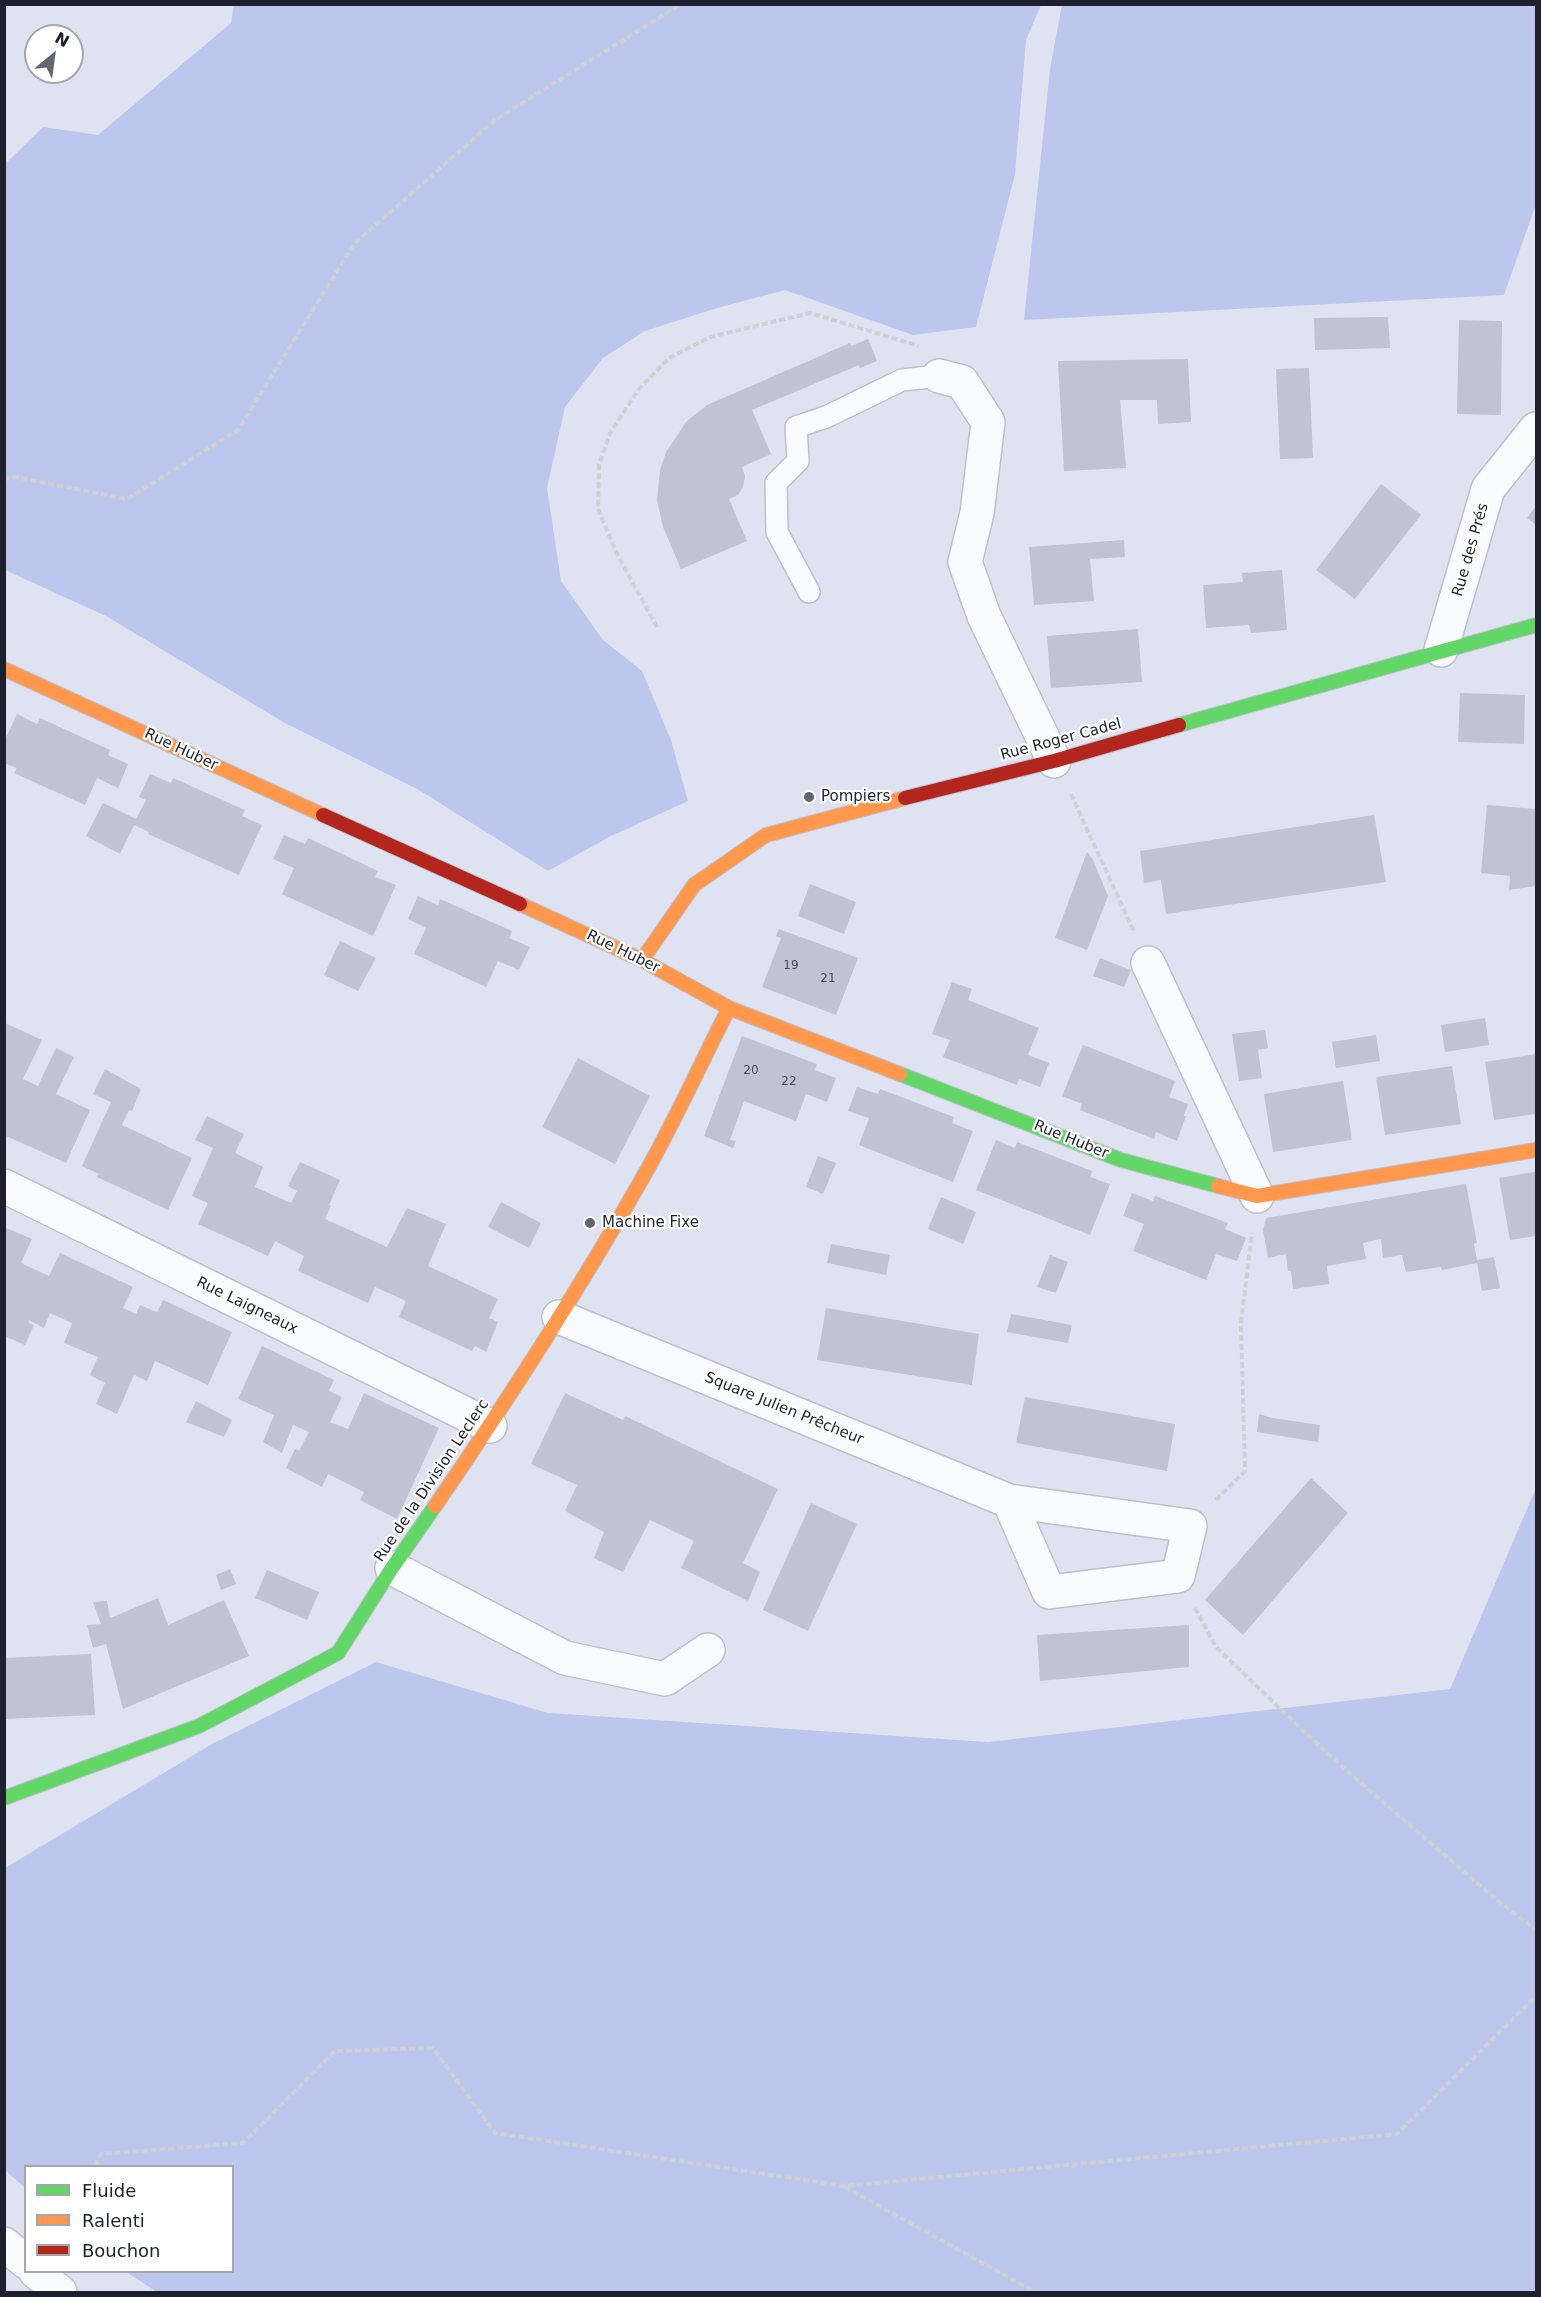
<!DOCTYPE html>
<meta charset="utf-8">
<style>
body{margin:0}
#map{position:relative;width:1541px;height:2297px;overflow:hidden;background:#dfe2f1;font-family:"DejaVu Sans",sans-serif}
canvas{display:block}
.frame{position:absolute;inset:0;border:6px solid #1e212d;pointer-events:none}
.legend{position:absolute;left:24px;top:2165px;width:210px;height:108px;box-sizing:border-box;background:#fff;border:2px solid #a5a6ab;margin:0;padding:8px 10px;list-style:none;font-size:18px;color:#1e212d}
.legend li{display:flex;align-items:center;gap:12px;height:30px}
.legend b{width:30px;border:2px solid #a5a6ab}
.north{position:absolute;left:24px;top:24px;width:60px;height:60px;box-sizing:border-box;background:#fff;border:2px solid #a5a6ab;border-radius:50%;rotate:29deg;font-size:16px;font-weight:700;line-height:24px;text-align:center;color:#1e212d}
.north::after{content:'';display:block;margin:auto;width:21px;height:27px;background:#626572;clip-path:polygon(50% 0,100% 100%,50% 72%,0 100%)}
</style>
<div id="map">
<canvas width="1541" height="2297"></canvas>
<div class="frame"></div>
<ul class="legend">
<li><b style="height:8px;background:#63d668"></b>Fluide</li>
<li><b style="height:8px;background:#ff974d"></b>Ralenti</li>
<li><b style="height:8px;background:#b3261e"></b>Bouchon</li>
</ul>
<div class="north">N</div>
</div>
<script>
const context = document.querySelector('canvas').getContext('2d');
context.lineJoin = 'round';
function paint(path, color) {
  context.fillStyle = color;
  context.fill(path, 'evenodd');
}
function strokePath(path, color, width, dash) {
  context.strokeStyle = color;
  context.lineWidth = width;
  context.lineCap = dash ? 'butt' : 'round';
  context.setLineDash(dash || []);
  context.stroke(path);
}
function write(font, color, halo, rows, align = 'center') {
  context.font = font + ' "DejaVu Sans",sans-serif';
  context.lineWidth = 4.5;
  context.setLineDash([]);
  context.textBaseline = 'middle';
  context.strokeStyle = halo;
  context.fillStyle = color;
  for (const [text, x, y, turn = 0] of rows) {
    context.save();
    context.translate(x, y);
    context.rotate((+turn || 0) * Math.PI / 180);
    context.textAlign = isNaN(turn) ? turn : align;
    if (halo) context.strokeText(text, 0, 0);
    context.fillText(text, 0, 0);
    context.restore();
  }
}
paint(new Path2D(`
 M 234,5 L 1041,5 L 1026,40 L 1015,174 L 976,327 L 913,335 L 785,290 L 717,308 L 645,331 L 603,358 L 565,407 L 547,488 L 561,581 L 603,640 L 642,671 L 671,740 L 688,801 L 609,837 L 548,871 L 419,790 L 285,723 L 106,616 L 5,570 L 5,164 L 43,127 L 98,135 L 231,23 Z
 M 1062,5 L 1536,5 L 1536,204 L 1504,295 L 1024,320 L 1050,69 Z
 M 1536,1488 L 1536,2292 L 157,2292 L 126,2272 L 232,2272 L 232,2166 L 26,2166 L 25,2188 L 5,2170 L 5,1868 L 212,1744 L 376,1662 L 548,1713 L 988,1742 L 1450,1689 Z`), '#bdc7ed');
paint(new Path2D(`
 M 1388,317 L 1390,348 L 1315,350 L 1314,318 Z
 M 1459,320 L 1502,321 L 1501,415 L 1457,414 Z
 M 868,339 L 877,361 L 860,368 L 859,365 L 752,410 L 771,454 L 742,467 L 745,476 L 743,487 L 738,495 L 729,499 L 747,541 L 681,569 L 663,527 L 657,500 L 660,470 L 666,452 L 686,422 L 707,405 L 850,343 L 851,346 Z
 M 1188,359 L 1191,422 L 1158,424 L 1157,400 L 1120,400 L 1126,468 L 1064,471 L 1058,361 Z
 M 1309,368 L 1313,458 L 1280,459 L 1276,369 Z
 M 1381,484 L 1421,515 L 1355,599 L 1316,570 Z
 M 1536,506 L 1536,525 L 1527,518 Z
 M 1124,540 L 1125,557 L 1090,559 L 1094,601 L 1034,605 L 1029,547 Z
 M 1282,570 L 1287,630 L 1251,633 L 1249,625 L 1206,628 L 1203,585 L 1243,582 L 1242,573 Z
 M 1138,629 L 1142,682 L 1051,688 L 1047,636 Z
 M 1460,693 L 1525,695 L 1524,744 L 1458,742 Z
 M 17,714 L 37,724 L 40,718 L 110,750 L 108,755 L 128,764 L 118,788 L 97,778 L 85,805 L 14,773 L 17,768 L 4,763 L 4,742 Z
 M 150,774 L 171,783 L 173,778 L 245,810 L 242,816 L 262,825 L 239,875 L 148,834 L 149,832 L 134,825 L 120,854 L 86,836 L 103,803 L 136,819 L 146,800 L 139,797 Z
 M 1487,805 L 1536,809 L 1536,886 L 1509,890 L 1510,876 L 1481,873 Z
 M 1374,815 L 1386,882 L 1166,914 L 1161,880 L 1144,883 L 1140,851 Z
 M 284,835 L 305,844 L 308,838 L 378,871 L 375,877 L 396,885 L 373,936 L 282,894 L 294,868 L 273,859 Z
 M 1087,852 L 1093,860 L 1108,896 L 1087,950 L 1055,938 Z
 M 810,884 L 856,902 L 844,934 L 798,916 Z
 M 418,896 L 438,905 L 440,899 L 512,931 L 509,938 L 530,947 L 519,970 L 498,961 L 486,987 L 414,954 L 426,928 L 408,919 Z
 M 779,929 L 858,958 L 836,1015 L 762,987 L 781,938 L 776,936 Z
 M 340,941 L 376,958 L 358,991 L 324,975 Z
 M 1100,958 L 1131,970 L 1124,987 L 1093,976 Z
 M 952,982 L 972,989 L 968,1000 L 1039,1028 L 1028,1055 L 1049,1063 L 1040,1087 L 1019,1079 L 1017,1085 L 943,1057 L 950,1040 L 932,1034 Z
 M 1485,1018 L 1489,1045 L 1445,1052 L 1441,1025 Z
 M 5,1023 L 42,1040 L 23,1079 L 38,1086 L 56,1048 L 74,1057 L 56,1094 L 90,1110 L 66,1163 L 4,1135 L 6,1108 L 5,1107 Z
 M 1265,1030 L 1268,1048 L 1258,1050 L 1262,1078 L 1239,1081 L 1232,1034 Z
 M 1376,1035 L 1380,1061 L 1336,1068 L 1332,1042 Z
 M 742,1036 L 817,1064 L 815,1070 L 836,1078 L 827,1102 L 806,1094 L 796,1121 L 744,1101 L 730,1140 L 736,1141 L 733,1148 L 704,1136 Z
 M 1083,1045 L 1175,1081 L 1169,1097 L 1188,1104 L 1184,1116 L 1186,1116 L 1177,1141 L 1156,1132 L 1154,1139 L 1080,1110 L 1082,1104 L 1062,1096 Z
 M 1536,1054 L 1536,1114 L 1494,1120 L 1485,1062 Z
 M 578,1058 L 650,1096 L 615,1164 L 542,1127 Z
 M 1452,1066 L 1461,1124 L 1385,1135 L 1376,1077 Z
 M 105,1069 L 141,1089 L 132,1111 L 129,1110 L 122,1125 L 192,1158 L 168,1210 L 97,1177 L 99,1174 L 82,1166 L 111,1102 L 93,1094 Z
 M 1343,1081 L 1352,1140 L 1273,1152 L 1264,1094 Z
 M 857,1087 L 878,1094 L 880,1089 L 954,1117 L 952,1123 L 973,1131 L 953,1182 L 859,1145 L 869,1118 L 848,1111 Z
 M 207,1116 L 244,1134 L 235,1153 L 263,1167 L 255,1187 L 291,1203 L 297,1191 L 288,1186 L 300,1162 L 340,1180 L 329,1205 L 331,1206 L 325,1219 L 387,1247 L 407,1208 L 446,1224 L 428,1266 L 498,1299 L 489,1318 L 498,1322 L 486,1352 L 475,1346 L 472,1351 L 399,1317 L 406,1301 L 375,1287 L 368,1303 L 298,1271 L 304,1256 L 275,1241 L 268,1256 L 198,1224 L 208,1203 L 192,1196 L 213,1148 L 195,1140 Z
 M 996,1140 L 1015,1148 L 1017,1142 L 1092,1171 L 1090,1177 L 1110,1184 L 1090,1235 L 976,1190 Z
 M 818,1156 L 836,1163 L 823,1194 L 806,1187 Z
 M 1534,1172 L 1536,1172 L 1536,1236 L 1510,1240 L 1499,1178 Z
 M 1466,1184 L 1477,1243 L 1474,1244 L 1477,1260 L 1494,1257 L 1500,1288 L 1482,1291 L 1477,1263 L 1442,1270 L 1441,1267 L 1406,1272 L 1402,1255 L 1383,1258 L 1381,1239 L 1363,1243 L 1366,1259 L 1327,1266 L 1329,1284 L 1293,1289 L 1291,1271 L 1288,1271 L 1286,1254 L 1268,1258 L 1263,1230 L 1266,1218 Z
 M 1132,1193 L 1153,1201 L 1155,1196 L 1228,1223 L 1225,1229 L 1246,1238 L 1237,1261 L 1216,1254 L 1206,1280 L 1133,1251 L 1144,1224 L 1123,1216 Z
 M 941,1197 L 976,1212 L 963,1244 L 928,1229 Z
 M 501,1202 L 541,1223 L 529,1248 L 488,1227 Z
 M 4,1227 L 32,1239 L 21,1263 L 49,1276 L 60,1253 L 133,1287 L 123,1308 L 136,1314 L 140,1305 L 157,1312 L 163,1300 L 232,1332 L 208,1385 L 155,1361 L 147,1381 L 134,1375 L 117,1414 L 96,1404 L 105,1383 L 90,1375 L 98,1357 L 64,1343 L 72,1323 L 50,1313 L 44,1328 L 29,1320 L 28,1323 L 34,1325 L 25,1345 L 4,1336 Z
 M 831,1244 L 890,1255 L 886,1275 L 827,1263 Z
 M 1050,1255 L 1068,1262 L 1056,1293 L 1037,1287 Z
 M 826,1308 L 979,1334 L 972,1385 L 817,1360 Z
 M 1011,1314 L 1072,1325 L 1068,1343 L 1007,1332 Z
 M 262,1346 L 334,1380 L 329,1391 L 342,1397 L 330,1422 L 348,1429 L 364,1393 L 439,1428 L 397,1519 L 360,1500 L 364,1492 L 328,1474 L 322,1487 L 286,1468 L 295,1449 L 299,1451 L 309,1432 L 293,1425 L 282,1453 L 263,1442 L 274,1415 L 238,1399 Z
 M 565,1393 L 623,1420 L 625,1416 L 778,1489 L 743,1563 L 760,1572 L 748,1601 L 681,1568 L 694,1541 L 650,1520 L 623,1572 L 594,1558 L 604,1532 L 565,1511 L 577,1485 L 531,1464 Z
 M 1025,1397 L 1175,1424 L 1167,1471 L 1016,1443 Z
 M 196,1401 L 232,1420 L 224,1437 L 186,1422 Z
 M 1259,1414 L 1272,1418 L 1320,1425 L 1318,1442 L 1257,1432 Z
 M 1311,1478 L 1348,1513 L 1243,1635 L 1205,1600 Z
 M 811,1503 L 857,1524 L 808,1631 L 763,1610 Z
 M 230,1569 L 236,1584 L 221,1590 L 216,1575 Z
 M 267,1570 L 319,1592 L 307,1620 L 255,1598 Z
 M 158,1598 L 168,1625 L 224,1600 L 249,1656 L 123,1709 L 106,1644 L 93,1648 L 87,1625 L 101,1624 L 93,1602 L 107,1601 L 110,1618 Z
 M 1189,1625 L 1189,1667 L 1040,1681 L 1037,1635 Z
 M 91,1654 L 95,1715 L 4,1719 L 4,1658 Z`), '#c0c3d1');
const lane = new Path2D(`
 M 809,592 L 777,532 L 776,483 L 798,461 L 796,427 L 826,417 L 902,380 L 939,376`);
const street = new Path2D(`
 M 939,376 L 962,382 L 988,422 L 977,513 L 965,562 L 984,616 L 1054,761
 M 1441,650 L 1488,489 L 1536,429
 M 1148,963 L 1257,1196
 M 4,1186 L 490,1426
 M 559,1317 L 1009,1501 L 1190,1526 L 1178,1576 L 1049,1592 L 1009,1501
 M 392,1568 L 565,1658 L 665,1679 L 708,1650
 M 4,2244 L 26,2262
 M 36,2272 L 60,2292`);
const fast = new Path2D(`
 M 1179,725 L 1536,625
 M 900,1074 L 1121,1160 L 1218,1186
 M 4,1798 L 199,1726 L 338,1653 L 392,1568 L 435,1506`);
const slow = new Path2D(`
 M 4,669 L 323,815
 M 520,904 L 642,960 L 729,1008 L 900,1074
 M 642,960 L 694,885 L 766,835 L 905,798
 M 1218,1186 L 1257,1196 L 1536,1150
 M 435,1506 C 508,1400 578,1291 642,1179 C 674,1123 700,1065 729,1008`);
const jam = new Path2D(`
 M 905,798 L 1054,761 L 1179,725
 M 323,815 L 520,904`);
strokePath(lane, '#bdc0cd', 24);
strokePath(street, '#bdc0cd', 36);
strokePath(fast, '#bdc0cd', 16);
strokePath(slow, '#bdc0cd', 16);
strokePath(jam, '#bdc0cd', 16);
strokePath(new Path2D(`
 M 4,479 L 15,477 L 127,499 L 238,430 L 354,244 L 495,120 L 681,4
 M 657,627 L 617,554 L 598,509 L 599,465 L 610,433 L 639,389 L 669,358 L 710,337 L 810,313 L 919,346
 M 1071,794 L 1134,932
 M 1216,1500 L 1245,1471 L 1241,1323 L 1252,1233
 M 1195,1608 L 1215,1646 L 1296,1724 L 1347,1771 L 1497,1900 L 1536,1930
 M 95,2166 L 101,2154 L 243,2143 L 335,2051 L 433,2048 L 495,2133 L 844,2186 L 1397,2134 L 1536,1996
 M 845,2187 L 1035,2292`), '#cfd0d5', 4, [6, 3]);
strokePath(lane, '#fafbfd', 21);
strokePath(street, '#fafbfd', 33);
strokePath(fast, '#63d668', 14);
strokePath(slow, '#ff974d', 14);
strokePath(jam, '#b3261e', 14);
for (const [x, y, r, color] of [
 [809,797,6,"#626572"],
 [590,1223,6,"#626572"]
]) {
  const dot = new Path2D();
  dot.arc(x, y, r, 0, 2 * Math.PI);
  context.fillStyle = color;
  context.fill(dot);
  strokePath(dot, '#fff', 2);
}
write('12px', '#464a56', null, [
 ["19",791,966],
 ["21",828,979],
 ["20",751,1071],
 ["22",789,1082]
]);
write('15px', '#1e212d', '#fff', [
 ["Rue des Prés",1471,550,-74],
 ["Rue Roger Cadel",1061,740,-15],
 ["Rue Huber",181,750,25],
 ["Rue Huber",623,952,26],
 ["Rue Huber",1071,1140,22],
 ["Rue Laigneaux",247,1306,26],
 ["Square Julien Prêcheur",784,1409,22],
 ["Rue de la Division Leclerc",432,1481,-56]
]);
write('15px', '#1e212d', '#fff', [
 ["Pompiers",821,797],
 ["Machine Fixe",602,1223]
], 'left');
</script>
